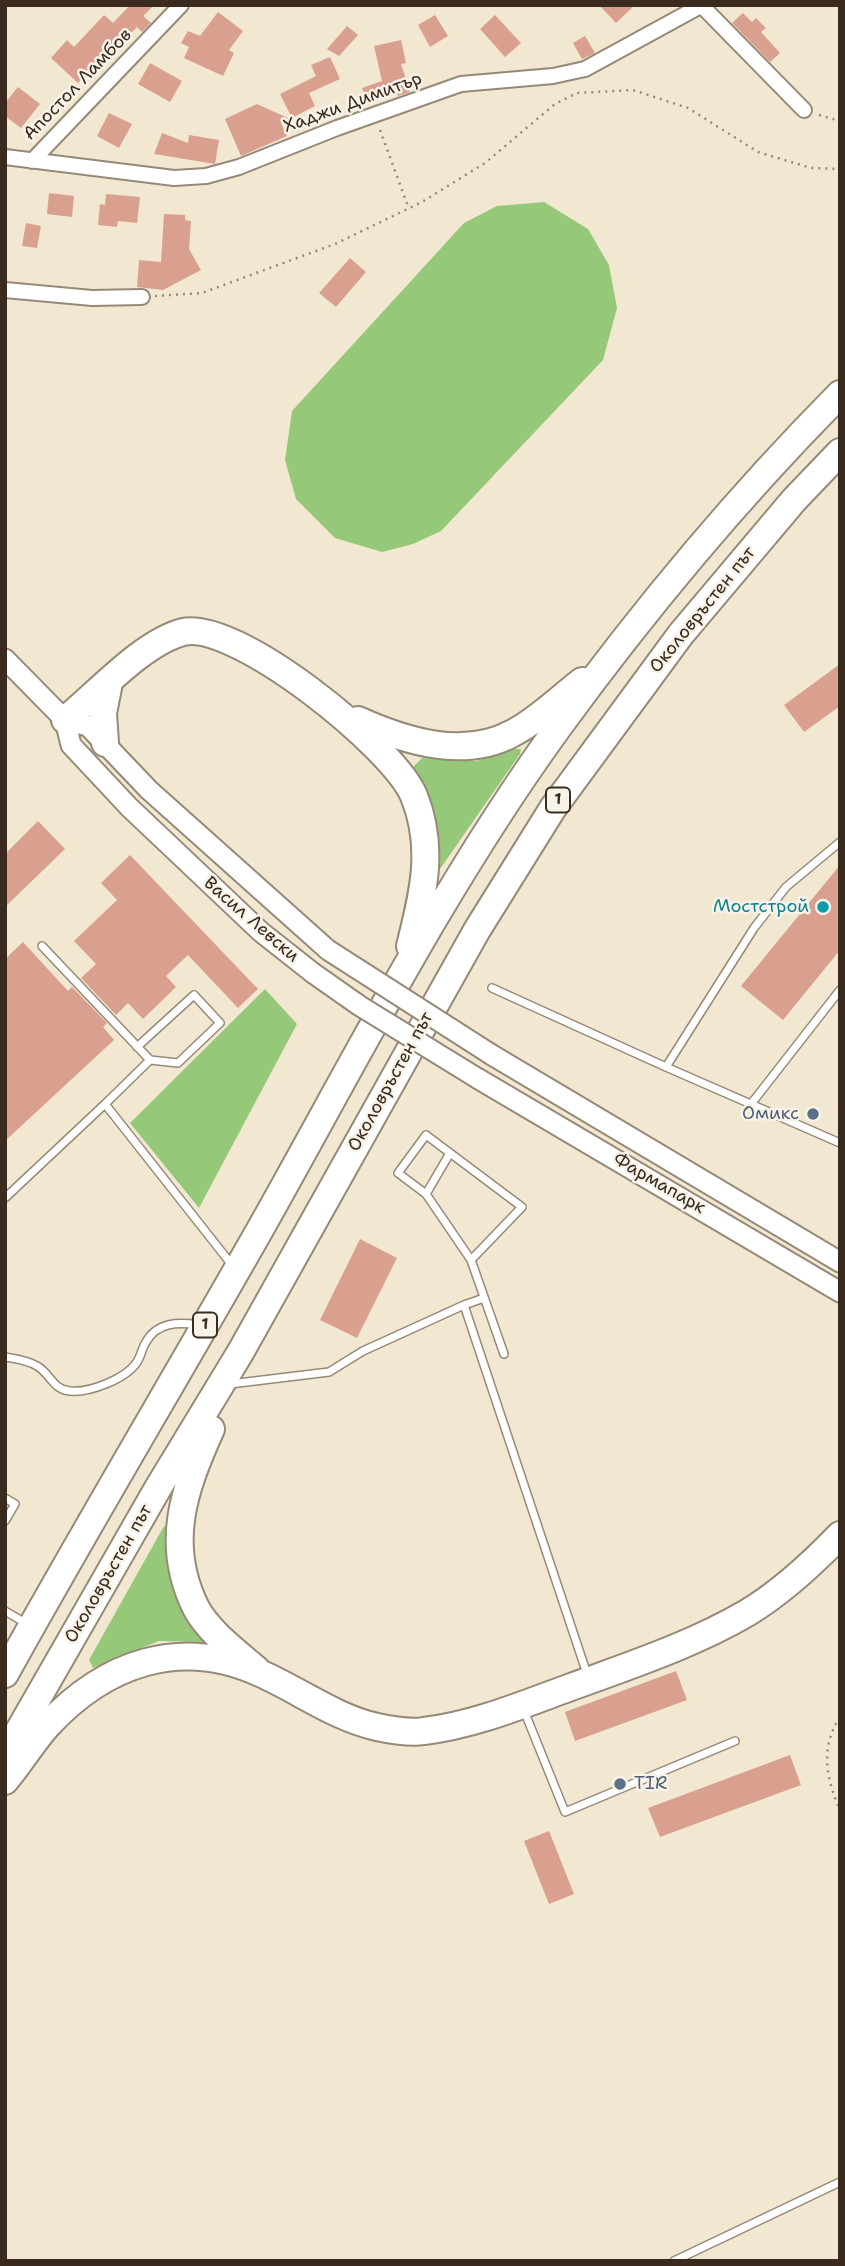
<!DOCTYPE html>
<meta charset="utf-8">
<style>
body{margin:0}
#map{position:relative;width:845px;height:2266px;overflow:hidden;background:#f2e8d1;font-family:"Shantell Sans",sans-serif}
canvas{display:block}
.frame{position:absolute;inset:0;border:7px solid #3b2a1e;pointer-events:none}
</style>
<div id="map">
<canvas width="845" height="2266"></canvas>
<div class="frame"></div>
</div>
<script>
const context = document.querySelector('canvas').getContext('2d');
context.lineJoin = 'round';
function paint(path, color) {
  context.fillStyle = color;
  context.fill(path, 'evenodd');
}
function strokePath(path, color, width, dash) {
  context.strokeStyle = color;
  context.lineWidth = width;
  context.lineCap = dash ? 'butt' : 'round';
  context.setLineDash(dash || []);
  context.stroke(path);
}
function write(font, color, halo, rows, align = 'center') {
  context.font = font + ' "Shantell Sans",sans-serif';
  context.lineWidth = 5;
  context.setLineDash([]);
  context.textBaseline = 'middle';
  context.strokeStyle = halo;
  context.fillStyle = color;
  for (const [text, x, y, turn = 0] of rows) {
    context.save();
    context.translate(x, y);
    context.rotate((+turn || 0) * Math.PI / 180);
    context.textAlign = isNaN(turn) ? turn : align;
    if (halo) context.strokeText(text, 0, 0);
    context.fillText(text, 0, 0);
    context.restore();
  }
}
paint(new Path2D(`
 M 544,202 L 588,229 L 609,265 L 617,308 L 603,360 L 441,531 L 413,544 L 382,552 L 335,538 L 296,499 L 285,460 L 292,411 L 464,223 L 497,206 Z
 M 515,749 L 521,749 L 520,754 L 440,869 L 438,839 L 428,805 L 412,768 L 422,758 L 476,761 Z
 M 265,989 L 297,1024 L 199,1208 L 130,1123 Z
 M 164,1526 L 167,1528 L 171,1582 L 205,1642 L 159,1641 L 93,1668 L 89,1660 Z`), '#96c879');
paint(new Path2D(`
 M 130,5 L 154,5 L 143,16 L 151,23 L 142,32 L 137,27 L 111,54 L 107,51 L 78,83 L 51,58 L 67,40 L 74,47 L 104,15 L 113,23 Z
 M 599,5 L 635,5 L 616,23 Z
 M 218,12 L 243,31 L 229,50 L 234,53 L 223,76 L 184,58 L 189,47 L 181,43 L 188,31 L 200,36 Z
 M 743,13 L 752,22 L 756,18 L 766,28 L 761,32 L 780,53 L 770,62 L 732,23 Z
 M 435,15 L 448,36 L 430,47 L 418,25 Z
 M 495,15 L 521,43 L 505,57 L 480,29 Z
 M 347,26 L 358,35 L 339,56 L 327,49 Z
 M 585,36 L 595,53 L 582,59 L 573,43 Z
 M 401,40 L 406,63 L 401,64 L 410,92 L 398,96 L 396,91 L 367,101 L 362,88 L 382,81 L 374,46 Z
 M 330,57 L 340,79 L 309,93 L 315,106 L 292,118 L 280,94 L 316,76 L 311,65 Z
 M 150,63 L 182,81 L 170,102 L 138,84 Z
 M 18,87 L 40,104 L 21,128 L 5,116 L 5,103 Z
 M 257,104 L 290,119 L 281,123 L 287,136 L 241,156 L 225,119 Z
 M 109,113 L 132,124 L 119,148 L 97,136 Z
 M 162,133 L 188,143 L 189,135 L 219,140 L 215,164 L 154,154 Z
 M 49,193 L 74,196 L 72,217 L 47,214 Z
 M 106,194 L 140,197 L 137,223 L 118,221 L 117,227 L 98,225 L 100,204 L 105,205 Z
 M 164,214 L 185,215 L 185,220 L 191,221 L 189,249 L 201,270 L 163,290 L 137,287 L 139,260 L 161,262 Z
 M 26,223 L 41,226 L 37,248 L 22,246 Z
 M 350,258 L 366,272 L 336,307 L 319,293 Z
 M 840,664 L 840,706 L 804,732 L 784,705 Z
 M 38,821 L 65,849 L 5,907 L 5,854 Z
 M 130,855 L 258,989 L 238,1008 L 188,955 L 166,976 L 176,987 L 143,1019 L 128,1003 L 116,1015 L 81,978 L 96,964 L 74,941 L 117,900 L 101,883 Z
 M 840,865 L 840,950 L 783,1020 L 741,986 Z
 M 23,942 L 68,991 L 72,987 L 107,1023 L 103,1027 L 114,1040 L 5,1141 L 5,959 Z
 M 360,1239 L 397,1258 L 357,1338 L 320,1320 Z
 M 676,1671 L 687,1700 L 575,1741 L 565,1712 Z
 M 790,1755 L 801,1785 L 660,1837 L 648,1808 Z
 M 549,1831 L 574,1894 L 549,1904 L 524,1841 Z`), '#d9a08f');
const lane = new Path2D(`
 M 840,842 L 786,887 L 754,928 L 666,1067 L 840,1143
 M 42,946 L 150,1060 L 105,1104
 M 492,988 L 666,1067
 M 137,1047 L 194,995 L 220,1023 L 178,1063 L 150,1060
 M 751,1104 L 840,990
 M 450,1153 L 426,1194 L 398,1173 L 426,1135 L 522,1207 L 471,1260
 M 426,1194 L 471,1260 L 504,1354
 M 5,1198 L 105,1104 L 232,1265
 M 464,1305 L 484,1298
 M 5,1357 C 16,1359 27,1360 37,1366 C 50,1373 53,1390 70,1391 C 89,1393 126,1379 137,1362 C 141,1356 142,1348 146,1342 C 157,1322 178,1322 198,1325
 M 230,1384 L 329,1372 L 363,1351 L 464,1305 L 588,1677
 M 5,1498 L 15,1504 L 5,1521
 M 5,1611 L 29,1625
 M 523,1708 L 565,1812 L 735,1741
 M 674,2261 L 840,2182`);
const street = new Path2D(`
 M 701,5 L 804,110
 M 5,157 L 174,178 L 206,176 L 239,167 L 337,128 L 461,84 L 553,76 L 585,69 L 702,5
 M 32,161 L 181,5
 M 5,290 L 92,298 L 142,297`);
const secondary = new Path2D(`
 M 5,659 L 65,720 L 88,726 L 149,790 L 328,950
 M 65,720 L 71,745 L 129,807 L 261,932 L 313,973
 M 492,1055 L 840,1262
 M 477,1078 L 840,1292`);
const highway = new Path2D(`
 M 65,720 C 98,693 142,643 183,632 C 235,619 394,747 414,796 C 435,848 423,894 410,946
 M 358,720 C 405,741 464,760 513,733 C 538,720 560,698 582,681
 M 105,743 L 103,713 L 109,683
 M 211,1429 C 184,1489 164,1544 196,1608 C 209,1632 235,1651 256,1669
 M 5,1674 C 88,1524 177,1376 262,1226 C 356,1059 444,885 557,729 C 643,611 737,498 840,394
 M 5,1755 L 158,1488 L 240,1353 L 477,930 L 553,808 L 681,634 L 794,500 L 840,452
 M 5,1781 C 20,1763 32,1743 47,1726 C 105,1663 181,1636 262,1674 C 300,1691 336,1718 377,1727 C 391,1730 411,1733 424,1731 C 475,1725 524,1704 571,1687 C 631,1665 692,1645 747,1613 C 782,1592 812,1564 840,1535`);
strokePath(lane, '#968978', 10);
strokePath(street, '#968978', 18);
strokePath(secondary, '#968978', 23);
strokePath(highway, '#968978', 30);
strokePath(new Path2D(`
 M 819,115 L 840,121
 M 380,130 L 409,209
 M 155,296 L 202,293 L 335,244 L 422,202 L 485,163 L 555,104 L 577,93 L 633,90 L 688,108 L 758,152 L 811,168 L 840,169
 M 840,1717 C 820,1747 826,1779 840,1810`), '#968978', 2.5, [2, 5]);
strokePath(lane, '#fff', 7);
strokePath(street, '#fff', 14);
strokePath(secondary, '#fff', 19);
strokePath(highway, '#fff', 26);
const secondaryBridge = new Path2D(`
 M 328,950 L 492,1055
 M 313,973 L 360,1006 L 477,1078`);
strokePath(secondaryBridge, '#968978', 23, []);
strokePath(secondaryBridge, '#fff', 19);
for (const [x, y, r, color] of [
 [823,907,7,"#0f9aa8"],
 [813,1114,7,"#5c6f8a"],
 [620,1784,7,"#5c6f8a"]
]) {
  const dot = new Path2D();
  dot.arc(x, y, r, 0, 2 * Math.PI);
  context.fillStyle = color;
  context.fill(dot);
  strokePath(dot, '#f7f3e8', 2.5);
}
for (const [x, y, w] of [
 [558,800,24],
 [205,1325,24]
]) {
  const box = new Path2D();
  box.roundRect(x - w / 2, y - 12.5, w, 25, 5);
  context.fillStyle = '#f7f3e8';
  context.fill(box);
  strokePath(box, '#3b2a1e', 2);
}
write('bold 16px', '#3b2a1e', null, [
 ["1",558,800],
 ["1",205,1325]
]);
write('18px', '#3b2a1e', '#f7f3e8', [
 ["Апостол Ламбов",78,85,-46],
 ["Хаджи Димитър",353,103,-20],
 ["Околовръстен път",703,610,-51],
 ["Васил Левски",251,920,41],
 ["Околовръстен път",391,1082,-61],
 ["Фармапарк",659,1184,30],
 ["Околовръстен път",109,1574,-60]
]);
write('18px', '#0d838f', '#f7f3e8', [
 ["Мостстрой",809,907]
], 'right');
write('18px', '#4e5e75', '#f7f3e8', [
 ["Омикс",799,1114],
 ["TIR",634,1784,"left"]
], 'right');
</script>
